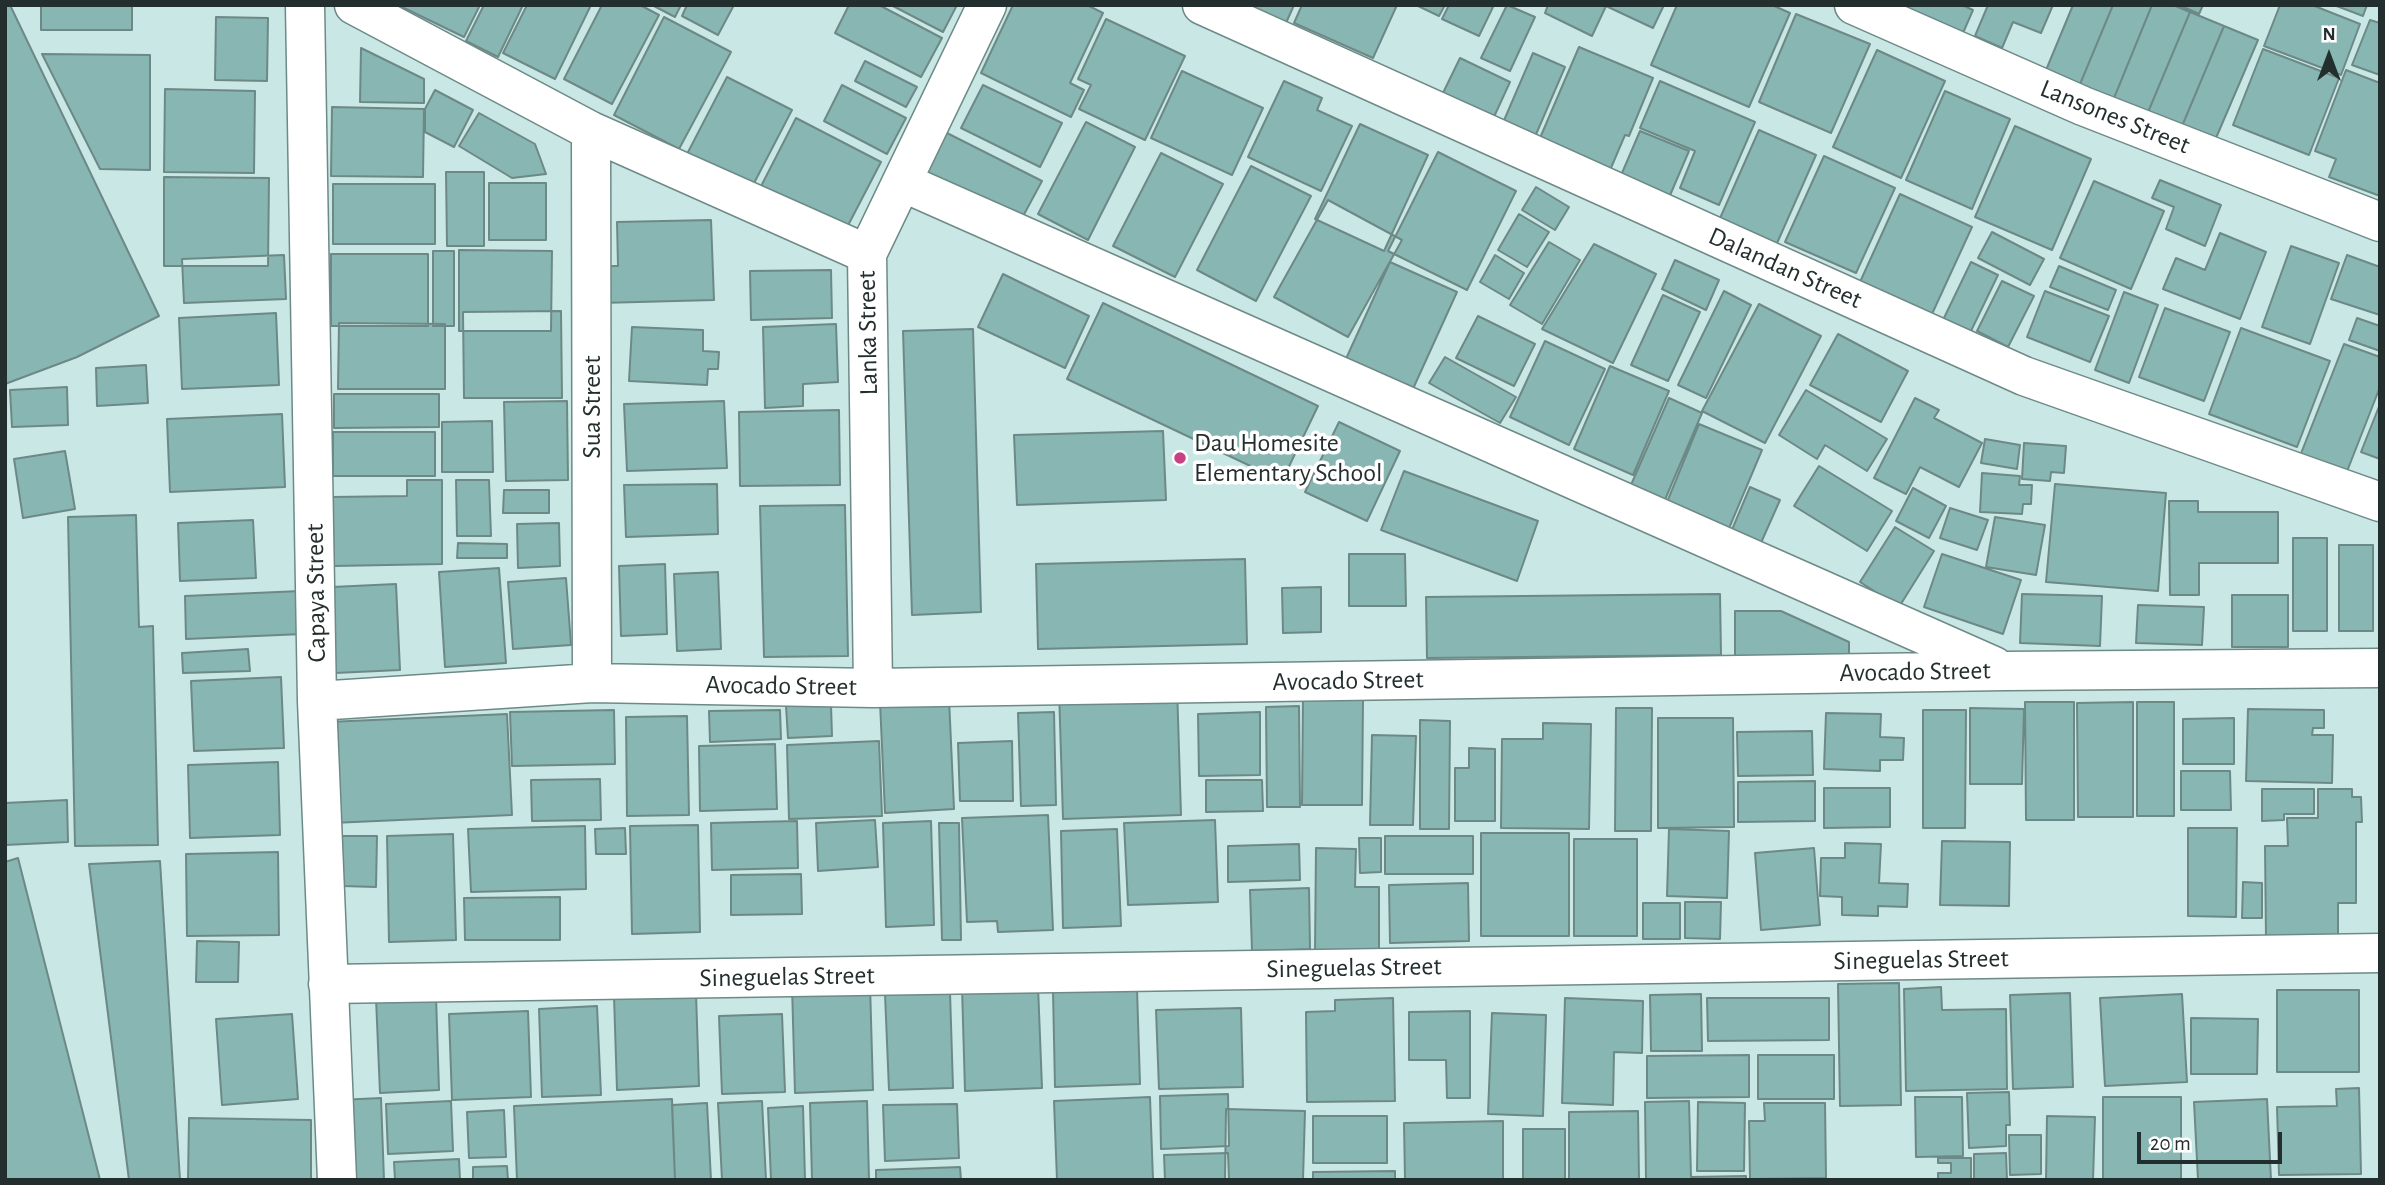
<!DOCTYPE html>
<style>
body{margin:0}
#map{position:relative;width:2385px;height:1185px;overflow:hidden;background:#c9e7e4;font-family:"Alegreya Sans",sans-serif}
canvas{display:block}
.frame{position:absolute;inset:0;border:7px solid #232f2e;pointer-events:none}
.north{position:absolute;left:2294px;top:21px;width:70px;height:70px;-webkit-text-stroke:5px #fff;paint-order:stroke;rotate:0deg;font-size:19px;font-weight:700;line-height:28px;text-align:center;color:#232f2e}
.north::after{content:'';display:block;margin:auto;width:24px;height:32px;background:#232f2e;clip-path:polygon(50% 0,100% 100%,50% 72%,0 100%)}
.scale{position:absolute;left:2137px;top:1132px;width:145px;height:32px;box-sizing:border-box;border:4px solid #232f2e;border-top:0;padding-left:9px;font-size:21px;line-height:24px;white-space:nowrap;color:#232f2e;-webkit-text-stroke:5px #fff;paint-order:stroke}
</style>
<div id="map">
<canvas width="2385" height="1185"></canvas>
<div class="frame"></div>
<div class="north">N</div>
<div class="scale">20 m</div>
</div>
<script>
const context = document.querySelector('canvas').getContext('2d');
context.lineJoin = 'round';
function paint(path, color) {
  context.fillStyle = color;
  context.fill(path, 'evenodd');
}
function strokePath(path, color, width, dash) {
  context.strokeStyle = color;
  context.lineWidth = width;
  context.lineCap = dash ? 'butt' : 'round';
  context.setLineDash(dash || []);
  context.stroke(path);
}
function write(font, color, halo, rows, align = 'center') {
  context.font = font + ' "Alegreya Sans",sans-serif';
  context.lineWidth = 7;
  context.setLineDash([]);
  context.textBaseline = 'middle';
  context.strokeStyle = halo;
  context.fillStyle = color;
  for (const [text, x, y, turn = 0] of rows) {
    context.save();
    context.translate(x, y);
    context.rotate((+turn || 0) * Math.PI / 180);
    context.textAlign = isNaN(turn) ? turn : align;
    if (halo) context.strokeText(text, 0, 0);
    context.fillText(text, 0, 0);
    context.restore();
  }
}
const building = new Path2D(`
 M 5,5 L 10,5 L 159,316 L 77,357 L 5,384 Z
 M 41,5 L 132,5 L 132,30 L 41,30 Z
 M 403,5 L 480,5 L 464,37 L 402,7 Z
 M 484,5 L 523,5 L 498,57 L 466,41 Z
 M 527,5 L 591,5 L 555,79 L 503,53 Z
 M 602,5 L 640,5 L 659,15 L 612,104 L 564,79 Z
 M 652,5 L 681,5 L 675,17 Z
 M 687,5 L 734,5 L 718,35 L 682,16 Z
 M 849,5 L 879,5 L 942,38 L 921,77 L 835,33 Z
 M 891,5 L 954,5 L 956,7 L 943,32 Z
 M 1013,5 L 1087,5 L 1103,13 L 1070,83 L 1084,90 L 1071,117 L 981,73 Z
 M 1247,5 L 1294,5 L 1286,23 Z
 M 1302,5 L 1397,5 L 1373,58 L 1294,23 Z
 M 1416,5 L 1445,5 L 1439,16 Z
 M 1449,5 L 1489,5 L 1493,7 L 1479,36 L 1442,19 Z
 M 1507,5 L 1535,17 L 1510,71 L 1481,58 Z
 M 1548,5 L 1664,5 L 1653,28 L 1606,6 L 1592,36 L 1545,13 Z
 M 1677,5 L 1772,5 L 1790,13 L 1749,107 L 1651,65 Z
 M 1909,5 L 1962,5 L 1973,10 L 1963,33 L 1907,10 Z
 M 1988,5 L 2053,5 L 2041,33 L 2013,22 L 2002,48 L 1975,36 Z
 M 2073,5 L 2113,5 L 2078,89 L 2044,75 Z
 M 2113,5 L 2152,5 L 2112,103 L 2078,89 Z
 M 2152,5 L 2173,5 L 2190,12 L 2146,117 L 2112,103 Z
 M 2179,5 L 2203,5 L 2199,14 Z
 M 2280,5 L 2312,5 L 2360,24 L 2341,75 L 2264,46 Z
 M 2334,5 L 2367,5 L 2363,16 Z
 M 2190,12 L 2224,26 L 2180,131 L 2146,117 Z
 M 1796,14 L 1870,44 L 1831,133 L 1759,102 Z
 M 216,17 L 268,18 L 267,81 L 215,80 Z
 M 664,17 L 731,52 L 679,149 L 614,115 Z
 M 1106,19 L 1185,56 L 1145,140 L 1079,109 L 1091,85 L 1078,79 Z
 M 2370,20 L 2380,23 L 2380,75 L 2352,65 Z
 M 2224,26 L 2258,40 L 2213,145 L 2180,131 Z
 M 1579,47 L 1653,78 L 1629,136 L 1625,135 L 1605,182 L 1534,152 Z
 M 361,48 L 424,79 L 424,103 L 360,102 Z
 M 2263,49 L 2339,78 L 2309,155 L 2233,125 Z
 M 1877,50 L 1945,81 L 1901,178 L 1833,147 Z
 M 1533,53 L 1565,67 L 1531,146 L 1499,132 Z
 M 42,54 L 150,55 L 150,170 L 100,169 Z
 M 1460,58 L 1510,82 L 1493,119 L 1442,95 Z
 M 865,61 L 917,87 L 906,107 L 855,81 Z
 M 2346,70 L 2380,83 L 2380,196 L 2329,177 L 2336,159 L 2315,151 Z
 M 1182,71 L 1263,108 L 1232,175 L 1151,138 Z
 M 727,77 L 792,110 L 752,187 L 687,154 Z
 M 1284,81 L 1322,98 L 1317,110 L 1352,126 L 1321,191 L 1248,157 Z
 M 1660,81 L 1755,122 L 1719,205 L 1680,188 L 1695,151 L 1640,128 Z
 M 842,85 L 906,118 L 887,154 L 824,121 Z
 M 983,85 L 1062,123 L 1040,167 L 961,128 Z
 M 165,89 L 255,91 L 254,173 L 164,172 Z
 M 435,90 L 473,110 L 454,147 L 425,132 L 425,109 Z
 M 1945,91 L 2010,119 L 1972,209 L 1906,180 Z
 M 332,107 L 424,109 L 423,177 L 331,176 Z
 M 479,113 L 535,144 L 546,174 L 512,178 L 459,146 Z
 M 796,118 L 881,162 L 842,237 L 757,194 Z
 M 1086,122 L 1135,147 L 1088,240 L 1038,214 Z
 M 1360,124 L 1428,155 L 1384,251 L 1315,219 Z
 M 2015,126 L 2091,159 L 2052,250 L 1975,217 Z
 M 1759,130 L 1816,155 L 1774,250 L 1717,225 Z
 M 943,131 L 1042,181 L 1021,220 L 923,170 Z
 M 1640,131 L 1689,151 L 1668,200 L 1619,180 Z
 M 1438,152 L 1516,191 L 1467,290 L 1388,251 Z
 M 1161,153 L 1223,184 L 1175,277 L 1113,246 Z
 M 1824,156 L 1895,188 L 1856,273 L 1785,242 Z
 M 1251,166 L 1311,196 L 1256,301 L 1197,270 Z
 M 446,172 L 484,172 L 484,246 L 447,246 Z
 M 164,177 L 269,178 L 268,266 L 164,266 Z
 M 2160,180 L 2221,205 L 2205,246 L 2166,229 L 2174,207 L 2152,198 Z
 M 2094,181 L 2164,211 L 2131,289 L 2060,258 Z
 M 489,183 L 546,183 L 546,240 L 489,240 Z
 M 333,184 L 435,184 L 435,244 L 333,244 Z
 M 1536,187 L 1569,207 L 1555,230 L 1522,210 Z
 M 1900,194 L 1972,227 L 1932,314 L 1860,282 Z
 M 1328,200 L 1402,240 L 1348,337 L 1274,297 Z
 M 1519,214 L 1549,232 L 1527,267 L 1498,250 Z
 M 711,220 L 714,300 L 600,303 L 599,266 L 618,266 L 617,222 Z
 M 1992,232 L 2044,259 L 2030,285 L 1978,258 Z
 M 2220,233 L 2266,252 L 2240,319 L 2163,289 L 2176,258 L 2205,270 Z
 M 1549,242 L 1580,260 L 1542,324 L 1510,305 Z
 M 1594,244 L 1656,274 L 1613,363 L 1542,329 Z
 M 2291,246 L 2339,263 L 2310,344 L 2262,327 Z
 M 459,250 L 552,251 L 551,331 L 459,331 Z
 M 433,251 L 454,251 L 454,326 L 433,326 Z
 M 331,254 L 428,254 L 428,326 L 331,326 Z
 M 284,255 L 286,299 L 184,303 L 182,259 Z
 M 1495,255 L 1524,273 L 1509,299 L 1480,282 Z
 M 2347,255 L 2380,267 L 2380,315 L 2331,299 Z
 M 1675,260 L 1719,280 L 1706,310 L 1662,289 Z
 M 1390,262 L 1457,292 L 1412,391 L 1345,361 Z
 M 1971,262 L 1998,275 L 1970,333 L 1943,320 Z
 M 2059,266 L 2116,290 L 2108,310 L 2050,287 Z
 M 831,270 L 832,318 L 751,320 L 750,271 Z
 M 1003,274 L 1089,316 L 1065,368 L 978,327 Z
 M 2002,281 L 2034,296 L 2008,347 L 1977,331 Z
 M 1724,291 L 1751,305 L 1706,398 L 1678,385 Z
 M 2045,291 L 2109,316 L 2090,362 L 2027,337 Z
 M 2124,292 L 2158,305 L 2129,383 L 2095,370 Z
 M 1663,295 L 1700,312 L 1668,381 L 1631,365 Z
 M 1103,303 L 1318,406 L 1282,481 L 1067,379 Z
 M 1759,304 L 1821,336 L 1765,443 L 1702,411 Z
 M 2165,308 L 2230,332 L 2204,401 L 2139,377 Z
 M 561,311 L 562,398 L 464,398 L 463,312 Z
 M 276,313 L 279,385 L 182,389 L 179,318 Z
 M 1478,316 L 1535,344 L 1514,386 L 1456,358 Z
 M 2357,318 L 2380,326 L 2380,351 L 2349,340 Z
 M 339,323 L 445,324 L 445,389 L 338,389 Z
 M 836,324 L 838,382 L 803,384 L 803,406 L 765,408 L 763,327 Z
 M 632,327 L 703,330 L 703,351 L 719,352 L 718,369 L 708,369 L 707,385 L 629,381 Z
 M 2241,328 L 2330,361 L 2297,447 L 2209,414 Z
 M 973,329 L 981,612 L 912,615 L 903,331 Z
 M 1838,334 L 1908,371 L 1881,422 L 1810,385 Z
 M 1545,341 L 1605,369 L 1569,445 L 1510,417 Z
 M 2344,344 L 2380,357 L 2380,387 L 2346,474 L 2300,456 Z
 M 1445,357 L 1516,397 L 1500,423 L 1429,383 Z
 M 146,365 L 148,403 L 97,406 L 96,368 Z
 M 1610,366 L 1669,391 L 1633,475 L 1574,449 Z
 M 67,387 L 68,425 L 12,427 L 10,390 Z
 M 1806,390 L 1887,439 L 1867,471 L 1825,445 L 1817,459 L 1779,435 Z
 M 334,394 L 439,394 L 439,427 L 334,428 Z
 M 1669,398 L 1702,413 L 1661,509 L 1627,494 Z
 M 1915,398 L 1939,410 L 1934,418 L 1982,443 L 1959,487 L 1920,467 L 1906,494 L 1874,478 Z
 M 567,401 L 568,480 L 506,481 L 504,402 Z
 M 724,401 L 727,468 L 627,471 L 624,404 Z
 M 2380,404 L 2380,459 L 2361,452 Z
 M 839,410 L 840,485 L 740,486 L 739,412 Z
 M 282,414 L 285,487 L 170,492 L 167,419 Z
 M 492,421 L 493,472 L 442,472 L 442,422 Z
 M 1339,422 L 1400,451 L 1367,521 L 1305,492 Z
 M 1699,424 L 1762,450 L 1727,533 L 1665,507 Z
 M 1163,431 L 1166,500 L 1017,505 L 1014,435 Z
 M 333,432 L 435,432 L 435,476 L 333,476 Z
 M 1985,439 L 2020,445 L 2017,469 L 1981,463 Z
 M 2024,443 L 2066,446 L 2064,473 L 2051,472 L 2050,481 L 2022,479 Z
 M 65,451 L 75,509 L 23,518 L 14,459 Z
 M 1819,466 L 1892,511 L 1867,551 L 1794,506 Z
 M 1404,471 L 1538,521 L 1517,581 L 1381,530 Z
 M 1982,473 L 2020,476 L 2019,485 L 2032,485 L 2031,504 L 2023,504 L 2022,514 L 1980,512 Z
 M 407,480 L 442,480 L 442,564 L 334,566 L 332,497 L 407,496 Z
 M 456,480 L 489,480 L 491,536 L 457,536 Z
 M 717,484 L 718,534 L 626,537 L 624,485 Z
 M 2055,484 L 2166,493 L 2158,591 L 2046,582 Z
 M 1750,487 L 1780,500 L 1760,545 L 1731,532 Z
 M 1913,488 L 1946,506 L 1929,538 L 1896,521 Z
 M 504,490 L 549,490 L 549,513 L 503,513 Z
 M 2169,501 L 2198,501 L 2198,512 L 2278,512 L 2278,563 L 2199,563 L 2199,595 L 2170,595 Z
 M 845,505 L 848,656 L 764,657 L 760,506 Z
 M 1950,508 L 1988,520 L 1977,550 L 1940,538 Z
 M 136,515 L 139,627 L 153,626 L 158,845 L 75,846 L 68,517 Z
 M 1995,517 L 2045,525 L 2036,575 L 1986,567 Z
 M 253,520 L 256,578 L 180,581 L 178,523 Z
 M 559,523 L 560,566 L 518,568 L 517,524 Z
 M 1895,527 L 1934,551 L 1899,607 L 1860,582 Z
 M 2293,538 L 2327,538 L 2327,631 L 2293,631 Z
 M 458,543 L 507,544 L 507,558 L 457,558 Z
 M 2339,545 L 2373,545 L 2373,631 L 2339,631 Z
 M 1349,554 L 1405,554 L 1406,606 L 1349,606 Z
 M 1942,554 L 2021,580 L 2003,634 L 1924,607 Z
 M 1245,559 L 1247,644 L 1038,649 L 1036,564 Z
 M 665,564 L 667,634 L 621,636 L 619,566 Z
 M 499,568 L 506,663 L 445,667 L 439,572 Z
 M 718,572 L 721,649 L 677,651 L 674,574 Z
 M 566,578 L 571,645 L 513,649 L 508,582 Z
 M 396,584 L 400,670 L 335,673 L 332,587 Z
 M 1321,587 L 1321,632 L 1283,633 L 1282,588 Z
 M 301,591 L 303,634 L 186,639 L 185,596 Z
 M 1720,594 L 1721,655 L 1427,658 L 1426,597 Z
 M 2022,594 L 2102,596 L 2100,646 L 2020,643 Z
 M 2232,595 L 2288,595 L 2288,647 L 2232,647 Z
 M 2138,605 L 2204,607 L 2202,645 L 2136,643 Z
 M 1735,611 L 1781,611 L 1849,642 L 1849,660 L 1735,661 Z
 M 248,649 L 250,671 L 183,673 L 182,653 Z
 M 281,677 L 284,748 L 194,751 L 191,681 Z
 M 1177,686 L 1181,815 L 1063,819 L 1059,690 Z
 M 949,698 L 954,809 L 885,813 L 880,702 Z
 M 1303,698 L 1363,699 L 1362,805 L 1302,805 Z
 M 2025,702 L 2074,702 L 2074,820 L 2026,820 Z
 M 2133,702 L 2133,817 L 2078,817 L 2077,703 Z
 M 2137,702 L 2174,702 L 2174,816 L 2137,816 Z
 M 831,705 L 832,736 L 788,738 L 786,706 Z
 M 1299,706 L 1300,807 L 1267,807 L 1266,707 Z
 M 1616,708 L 1652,708 L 1651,831 L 1615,831 Z
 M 1970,708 L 2024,709 L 2022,784 L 1970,784 Z
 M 2248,709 L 2324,710 L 2324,728 L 2313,728 L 2312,735 L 2333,735 L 2332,783 L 2246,781 Z
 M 614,710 L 615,764 L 512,766 L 510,712 Z
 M 780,710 L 781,739 L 710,742 L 709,711 Z
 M 1923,710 L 1966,710 L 1965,828 L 1923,828 Z
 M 1054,712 L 1056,805 L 1021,806 L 1018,713 Z
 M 1260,712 L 1260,775 L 1199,776 L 1198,714 Z
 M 1826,713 L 1881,714 L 1880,737 L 1904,738 L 1903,760 L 1880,760 L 1880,771 L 1824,769 Z
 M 507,714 L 512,815 L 332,823 L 328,722 Z
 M 687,716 L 689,815 L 627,816 L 626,717 Z
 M 1658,718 L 1733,718 L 1734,827 L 1658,828 Z
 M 2234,718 L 2234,764 L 2183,764 L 2183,719 Z
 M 1420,720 L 1450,721 L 1449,829 L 1420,829 Z
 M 1543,723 L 1591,724 L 1589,829 L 1501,828 L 1502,739 L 1543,739 Z
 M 1812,731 L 1813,775 L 1738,776 L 1737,732 Z
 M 1372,735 L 1416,736 L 1413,825 L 1370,825 Z
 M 879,741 L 882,816 L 789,819 L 787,745 Z
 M 1012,741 L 1013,801 L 960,801 L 958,743 Z
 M 775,744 L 777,809 L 700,811 L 699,746 Z
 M 1469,748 L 1495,749 L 1495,821 L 1455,821 L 1455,768 L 1469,768 Z
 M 278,762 L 280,835 L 190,838 L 188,765 Z
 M 2181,771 L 2230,771 L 2231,810 L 2181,810 Z
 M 600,779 L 601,820 L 532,821 L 531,780 Z
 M 1206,780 L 1262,780 L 1263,811 L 1206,812 Z
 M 1815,781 L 1815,821 L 1738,822 L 1738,782 Z
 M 1824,788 L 1890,788 L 1890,827 L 1824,828 Z
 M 2262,789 L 2314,789 L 2314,814 L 2284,814 L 2284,820 L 2262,821 Z
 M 2318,789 L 2352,789 L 2352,797 L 2361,797 L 2362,822 L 2356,822 L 2356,903 L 2338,903 L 2338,938 L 2266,939 L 2265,846 L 2288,846 L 2287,818 L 2318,818 Z
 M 67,800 L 68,842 L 5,845 L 5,803 Z
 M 1048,815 L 1053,930 L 998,932 L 997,921 L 967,922 L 962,818 Z
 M 875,820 L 878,867 L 818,871 L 816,823 Z
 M 1215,820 L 1218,902 L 1128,905 L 1124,823 Z
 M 797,821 L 798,868 L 712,870 L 711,823 Z
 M 931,821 L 934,925 L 886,927 L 883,823 Z
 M 939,823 L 959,823 L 961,940 L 942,940 Z
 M 698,825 L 700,932 L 632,934 L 630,826 Z
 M 585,826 L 586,889 L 471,892 L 468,829 Z
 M 625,828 L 626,854 L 596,854 L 595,829 Z
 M 2188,828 L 2237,828 L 2236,917 L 2188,916 Z
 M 1117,829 L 1121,926 L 1063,928 L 1061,831 Z
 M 1669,829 L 1729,831 L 1727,898 L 1667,896 Z
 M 1481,833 L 1569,833 L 1569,936 L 1481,936 Z
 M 453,834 L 456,940 L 389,942 L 387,836 Z
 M 342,836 L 377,836 L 376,887 L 342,886 Z
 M 1385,836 L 1473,836 L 1473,874 L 1385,874 Z
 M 1359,838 L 1381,838 L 1381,872 L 1360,873 Z
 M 1574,839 L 1637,839 L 1637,936 L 1574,936 Z
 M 1942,841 L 2010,842 L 2009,906 L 1940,905 Z
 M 1845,843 L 1881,844 L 1879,883 L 1908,884 L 1907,907 L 1878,906 L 1878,916 L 1842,915 L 1842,897 L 1820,896 L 1821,858 L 1845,858 Z
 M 1299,844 L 1300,880 L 1228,882 L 1228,846 Z
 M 1316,848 L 1356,849 L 1355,887 L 1379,887 L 1379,950 L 1315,950 Z
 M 1814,848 L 1820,925 L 1761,930 L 1755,853 Z
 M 278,852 L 279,935 L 187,936 L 186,854 Z
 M 18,858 L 100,1180 L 5,1180 L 5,862 Z
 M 160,861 L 180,1180 L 129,1180 L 89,864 Z
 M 801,874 L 802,914 L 731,915 L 731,875 Z
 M 2243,882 L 2262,883 L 2262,918 L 2242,918 Z
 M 1468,883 L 1469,941 L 1390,943 L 1389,885 Z
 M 1309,888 L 1310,949 L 1252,951 L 1250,890 Z
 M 560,897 L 560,940 L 465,940 L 464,898 Z
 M 1685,902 L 1721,902 L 1720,939 L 1685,938 Z
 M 1643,903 L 1680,903 L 1680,939 L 1643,939 Z
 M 197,941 L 239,942 L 238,982 L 196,982 Z
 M 1899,983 L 1901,1105 L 1840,1106 L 1838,984 Z
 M 870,984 L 873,1090 L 795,1093 L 792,986 Z
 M 1038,986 L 1042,1088 L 965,1091 L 962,987 Z
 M 1941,987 L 1942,1010 L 2006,1009 L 2007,1089 L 1906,1091 L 1904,989 Z
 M 1137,989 L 1140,1084 L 1055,1087 L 1053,991 Z
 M 2277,990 L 2359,990 L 2359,1072 L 2277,1072 Z
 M 950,992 L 953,1088 L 889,1090 L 885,994 Z
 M 696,993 L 699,1086 L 617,1090 L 614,996 Z
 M 2070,993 L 2073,1087 L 2013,1089 L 2010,995 Z
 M 1701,994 L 1702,1051 L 1651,1051 L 1650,995 Z
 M 2182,994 L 2187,1082 L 2105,1086 L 2100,998 Z
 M 436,996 L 439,1090 L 380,1093 L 376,998 Z
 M 1393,998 L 1395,1101 L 1307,1102 L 1306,1012 L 1335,1011 L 1335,1000 Z
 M 1565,998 L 1643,1001 L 1642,1053 L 1614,1052 L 1613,1105 L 1562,1103 Z
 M 1707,998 L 1829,998 L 1829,1040 L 1708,1041 Z
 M 597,1006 L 601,1095 L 542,1097 L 539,1009 Z
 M 1241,1008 L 1243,1087 L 1159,1089 L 1156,1010 Z
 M 528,1011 L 531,1097 L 452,1100 L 449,1014 Z
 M 1470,1011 L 1470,1098 L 1447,1098 L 1446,1060 L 1409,1060 L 1409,1012 Z
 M 1492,1013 L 1546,1015 L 1543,1116 L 1488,1114 Z
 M 292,1014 L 298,1099 L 222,1105 L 216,1019 Z
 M 782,1014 L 785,1092 L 722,1094 L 719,1016 Z
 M 2191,1018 L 2258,1019 L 2257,1074 L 2191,1074 Z
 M 1749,1055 L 1749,1097 L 1647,1098 L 1647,1056 Z
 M 1758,1055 L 1834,1055 L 1834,1099 L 1758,1099 Z
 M 2359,1088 L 2361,1174 L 2279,1175 L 2277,1107 L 2337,1106 L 2336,1089 Z
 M 2009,1092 L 2010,1125 L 2006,1125 L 2006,1146 L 1969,1148 L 1967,1093 Z
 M 1228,1094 L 1229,1146 L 1161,1149 L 1160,1096 Z
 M 1150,1097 L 1153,1180 L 1057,1180 L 1054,1101 Z
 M 1915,1097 L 1962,1097 L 1963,1156 L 1916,1157 Z
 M 2103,1097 L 2181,1097 L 2181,1180 L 2103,1180 Z
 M 381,1098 L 384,1180 L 342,1180 L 339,1100 Z
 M 672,1099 L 675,1180 L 517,1180 L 514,1106 Z
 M 2267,1099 L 2271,1180 L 2198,1180 L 2194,1102 Z
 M 451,1101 L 453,1151 L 388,1154 L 386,1104 Z
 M 762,1101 L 766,1180 L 722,1180 L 718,1103 Z
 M 867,1101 L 869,1180 L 812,1180 L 810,1103 Z
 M 1689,1101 L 1691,1177 L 1746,1176 L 1746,1180 L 1646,1180 L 1645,1102 Z
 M 1698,1102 L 1745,1103 L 1744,1171 L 1697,1171 Z
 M 707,1103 L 711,1180 L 675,1180 L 672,1105 Z
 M 1764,1103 L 1825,1103 L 1826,1178 L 1750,1179 L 1749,1121 L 1765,1121 Z
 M 957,1104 L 959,1158 L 885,1161 L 883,1105 Z
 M 803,1106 L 805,1180 L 771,1180 L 768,1108 Z
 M 1226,1109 L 1305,1111 L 1303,1180 L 1225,1180 Z
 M 504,1110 L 506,1157 L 469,1158 L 467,1112 Z
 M 1638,1111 L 1639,1180 L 1569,1180 L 1569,1112 Z
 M 1313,1116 L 1387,1116 L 1387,1163 L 1313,1163 Z
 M 2047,1116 L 2095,1117 L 2093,1180 L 2046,1180 Z
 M 189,1118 L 311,1120 L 311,1180 L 188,1180 Z
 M 1503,1121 L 1503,1180 L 1405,1180 L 1404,1123 Z
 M 1523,1129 L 1565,1129 L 1565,1180 L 1523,1180 Z
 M 2009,1135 L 2041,1135 L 2041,1174 L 2010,1175 Z
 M 1228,1153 L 1229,1180 L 1165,1180 L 1164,1155 Z
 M 2006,1153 L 2007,1180 L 1974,1180 L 1974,1154 Z
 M 1938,1158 L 1971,1158 L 1971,1180 L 1938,1180 L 1938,1173 L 1951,1173 L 1951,1163 L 1938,1163 Z
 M 459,1159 L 460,1180 L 395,1180 L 394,1162 Z
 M 507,1166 L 508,1180 L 473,1180 L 473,1167 Z
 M 960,1167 L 961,1180 L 876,1180 L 876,1170 Z
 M 1395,1171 L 1395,1180 L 1313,1180 L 1313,1172 Z`);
paint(building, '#88b6b2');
strokePath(building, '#6d8986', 2);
const minor = new Path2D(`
 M 305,5 L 317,701 L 337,1180
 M 354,5 L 591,131 L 867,254
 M 1202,5 L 2024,376 L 2380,502
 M 1854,5 L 2083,106 L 2380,222
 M 591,131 L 592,683
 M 902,182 L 1994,666
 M 873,688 L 867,254 L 987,5
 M 317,701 L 592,683 L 873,688 L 2006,671 L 2380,668
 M 328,984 L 2380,953`);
strokePath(minor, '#6d8a87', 41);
strokePath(minor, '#fff', 38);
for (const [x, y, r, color] of [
 [1180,458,7,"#c74183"]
]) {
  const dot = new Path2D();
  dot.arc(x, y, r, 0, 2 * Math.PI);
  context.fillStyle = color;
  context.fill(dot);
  strokePath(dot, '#fff', 2.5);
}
write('26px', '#232f2e', '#fff', [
 ["Lansones Street",2115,117,22],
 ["Dalandan Street",1785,268,24],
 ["Lanka Street",868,333,-91],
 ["Sua Street",592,407,-90],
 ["Capaya Street",316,593,-91],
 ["Avocado Street",1915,672,-1],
 ["Avocado Street",1348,681,-1],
 ["Avocado Street",781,686,1],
 ["Sineguelas Street",1921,960,-1],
 ["Sineguelas Street",1354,968,-1],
 ["Sineguelas Street",787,977,-1]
]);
write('26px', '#232f2e', '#fff', [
 ["Dau Homesite",1194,443],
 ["Elementary School",1194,473]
], 'left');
</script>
